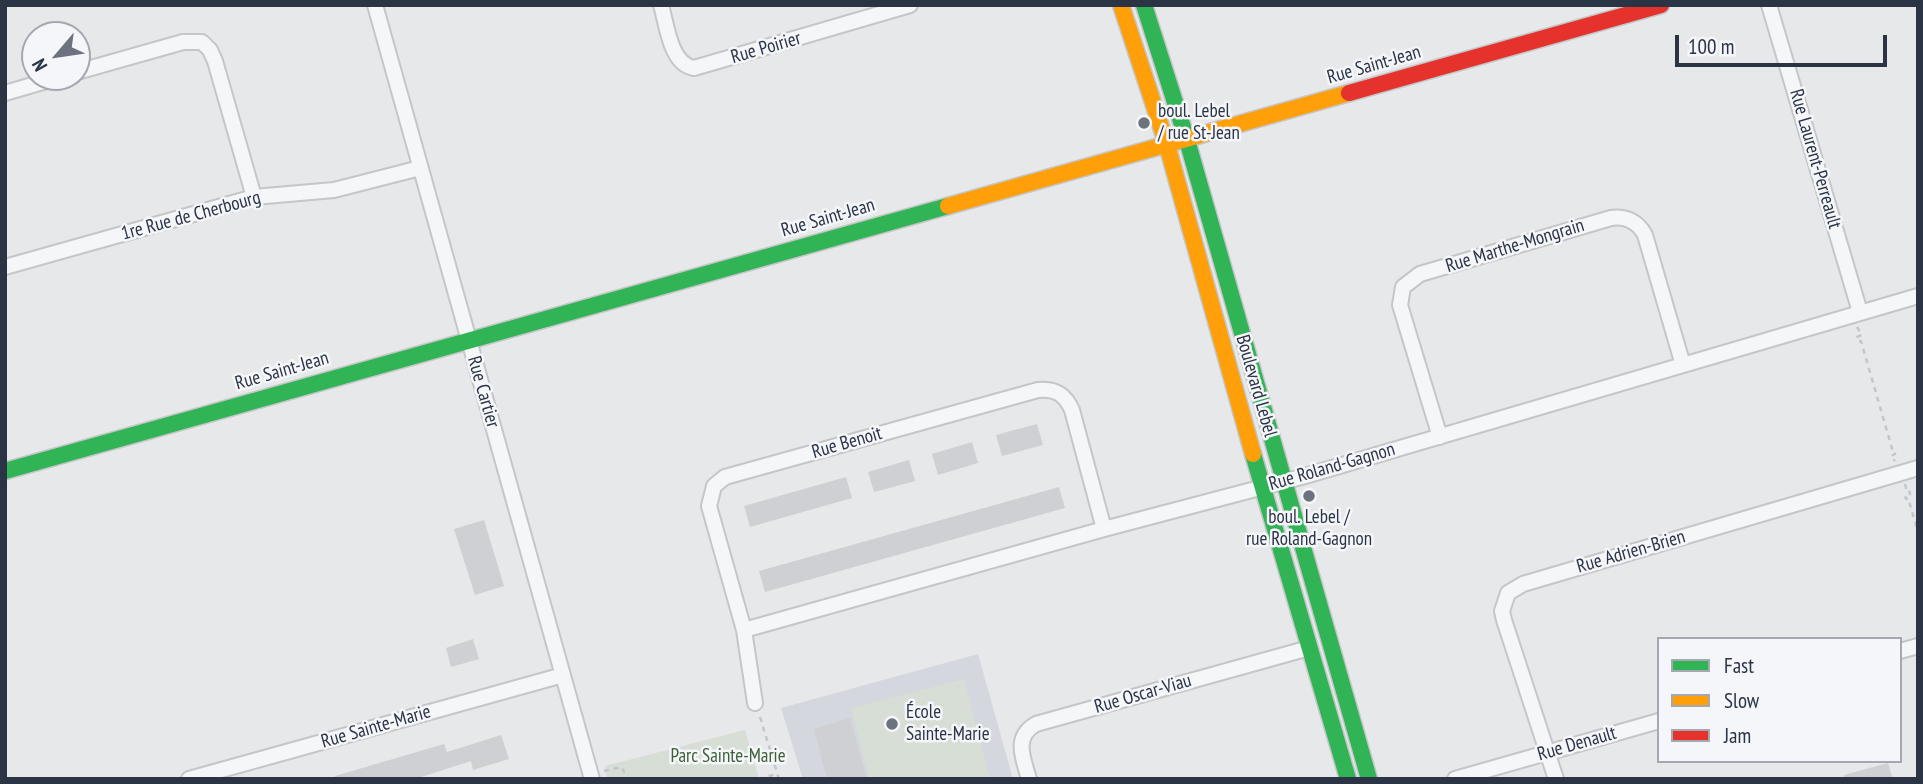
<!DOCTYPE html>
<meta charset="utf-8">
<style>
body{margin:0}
#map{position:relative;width:1923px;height:784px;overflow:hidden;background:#e6e8ea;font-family:"PT Sans Narrow",sans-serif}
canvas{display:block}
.frame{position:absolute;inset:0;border:7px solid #2b3445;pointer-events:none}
.legend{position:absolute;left:1657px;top:637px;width:245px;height:126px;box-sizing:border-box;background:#f4f6f9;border:2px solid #a4a8b1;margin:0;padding:9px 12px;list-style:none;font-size:21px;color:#2b3445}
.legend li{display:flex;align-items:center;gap:14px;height:35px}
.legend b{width:35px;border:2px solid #a4a8b1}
.north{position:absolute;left:21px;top:21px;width:70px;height:70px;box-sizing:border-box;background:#f4f6f9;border:2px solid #a4a8b1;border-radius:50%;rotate:241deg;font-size:19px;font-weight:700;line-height:28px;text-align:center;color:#2b3445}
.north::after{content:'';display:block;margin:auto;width:24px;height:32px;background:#6c737f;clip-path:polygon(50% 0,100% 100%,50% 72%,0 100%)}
.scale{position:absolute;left:1675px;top:35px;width:212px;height:32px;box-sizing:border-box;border:4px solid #2b3445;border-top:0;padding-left:9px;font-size:21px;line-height:24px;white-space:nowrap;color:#2b3445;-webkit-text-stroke:5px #f4f6f9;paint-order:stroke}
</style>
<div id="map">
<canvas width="1923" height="784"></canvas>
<div class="frame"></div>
<ul class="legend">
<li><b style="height:9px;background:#30b455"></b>Fast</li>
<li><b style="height:9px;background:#ff9f0a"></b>Slow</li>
<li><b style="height:9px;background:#e5322d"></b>Jam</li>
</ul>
<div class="north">N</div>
<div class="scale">100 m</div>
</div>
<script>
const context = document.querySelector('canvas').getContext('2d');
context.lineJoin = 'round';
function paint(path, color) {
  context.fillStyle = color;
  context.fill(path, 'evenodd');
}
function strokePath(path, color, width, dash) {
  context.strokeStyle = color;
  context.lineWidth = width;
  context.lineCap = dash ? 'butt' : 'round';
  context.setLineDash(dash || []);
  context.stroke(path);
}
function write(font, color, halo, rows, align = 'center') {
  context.font = font + ' "PT Sans Narrow",sans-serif';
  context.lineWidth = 5;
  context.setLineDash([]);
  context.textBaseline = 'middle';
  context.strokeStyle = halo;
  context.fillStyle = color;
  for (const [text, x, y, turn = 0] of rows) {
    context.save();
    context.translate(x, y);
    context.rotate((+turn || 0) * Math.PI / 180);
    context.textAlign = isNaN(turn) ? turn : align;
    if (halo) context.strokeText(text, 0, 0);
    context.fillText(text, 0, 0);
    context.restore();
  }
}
paint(new Path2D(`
 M 978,654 L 1013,779 L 803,779 L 781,708 Z`), '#d4d7dd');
paint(new Path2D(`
 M 964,679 L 990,779 L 869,779 L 851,708 Z
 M 745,730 L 759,779 L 607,779 L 605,766 Z`), '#d6ded6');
paint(new Path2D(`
 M 1037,424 L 1043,445 L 1002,456 L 996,435 Z
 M 972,442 L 978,463 L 938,475 L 932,454 Z
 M 909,460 L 915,481 L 874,492 L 868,472 Z
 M 846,477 L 852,498 L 750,527 L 744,506 Z
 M 1059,487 L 1065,508 L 765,592 L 759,571 Z
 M 484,520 L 504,586 L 475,595 L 454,529 Z
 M 473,639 L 479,659 L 451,667 L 446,648 Z
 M 850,718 L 867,779 L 827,779 L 814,729 Z
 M 501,735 L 509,759 L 473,770 L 471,761 L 415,779 L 336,779 L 335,776 L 444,744 L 447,752 Z
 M 1888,763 L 1893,779 L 1844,779 L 1844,775 Z`), '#ced0d3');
const street = new Path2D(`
 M 375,5 L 592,779
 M 661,5 C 667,25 670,64 694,68 L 910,5
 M 1769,5 L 1860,312
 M 77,72 L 183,42 L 202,42 L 210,50 L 215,61 L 254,197
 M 5,93 L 60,77
 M 5,267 L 254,197 L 334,190 L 420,168
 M 1440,437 L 1400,305 L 1403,287 L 1420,274 L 1611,218 C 1626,216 1638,222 1645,235 L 1683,365
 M 744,630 L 1104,529 L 1305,476 L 1918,296
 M 1900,651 L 1918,646
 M 755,703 L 744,630 L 709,506 L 714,486 L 725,477 L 1038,390 C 1055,388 1065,394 1072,410 L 1104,529
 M 189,779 L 563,675
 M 1029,779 C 1023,758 1013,737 1036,724 L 1309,648
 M 1455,779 L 1659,721
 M 1556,779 L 1504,620 L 1502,611 L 1508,593 L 1523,584 L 1918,468`);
const fast = new Path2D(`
 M 1144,5 L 1187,140 L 1369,779
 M 1253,454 L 1348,779
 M 5,471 L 948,206`);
const slow = new Path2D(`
 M 1121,5 L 1167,145 L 1253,454
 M 948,206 L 1349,93`);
const jam = new Path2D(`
 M 1349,93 L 1661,5`);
strokePath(street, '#c4c6c8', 18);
strokePath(fast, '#c4c6c8', 19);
strokePath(slow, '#c4c6c8', 19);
strokePath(jam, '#c4c6c8', 19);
strokePath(new Path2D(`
 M 1857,327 L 1862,335 L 1857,337 L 1858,341 L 1861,341 L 1893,452 L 1895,452 L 1895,454 L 1891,456 L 1895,461
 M 1905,484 L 1907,491 L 1909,490 L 1910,494 L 1905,495 L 1906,499 L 1908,498 L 1918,532
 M 760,717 L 779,779
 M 604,771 L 622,767 L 627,779
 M 759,779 L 776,774`), '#c5c6ca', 2.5, [5, 5]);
strokePath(street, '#f5f6f7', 14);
strokePath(fast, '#30b455', 16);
strokePath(slow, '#ff9f0a', 16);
strokePath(jam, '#e5322d', 16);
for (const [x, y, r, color] of [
 [1144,123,7,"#6c737f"],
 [1309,496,7,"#6c737f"],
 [892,724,7,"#6c737f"]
]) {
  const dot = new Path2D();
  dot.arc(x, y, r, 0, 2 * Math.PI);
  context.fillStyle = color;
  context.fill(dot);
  strokePath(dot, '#f4f6f9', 2.5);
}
write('19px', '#2b3445', '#f4f6f9', [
 ["Rue Poirier",766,48,-16],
 ["Rue Saint-Jean",1374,65,-16],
 ["Rue Laurent-Perreault",1815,159,74],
 ["1re Rue de Cherbourg",191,216,-15],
 ["Rue Saint-Jean",828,218,-16],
 ["Rue Marthe-Mongrain",1515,246,-17],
 ["Rue Saint-Jean",282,371,-16],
 ["Boulevard Lebel",1256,386,74],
 ["Rue Cartier",483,392,74],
 ["Rue Benoit",847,443,-16],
 ["Rue Roland-Gagnon",1332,467,-16],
 ["Rue Adrien-Brien",1631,552,-16],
 ["Rue Oscar-Viau",1143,694,-16],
 ["Rue Sainte-Marie",376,727,-16],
 ["Rue Denault",1577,744,-16]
]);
write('19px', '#2b3445', '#f4f6f9', [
 ["boul. Lebel",1158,112],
 ["/ rue St-Jean",1158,134],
 ["boul. Lebel /",1309,518,"center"],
 ["rue Roland-Gagnon",1309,540,"center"],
 ["École",906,713],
 ["Sainte-Marie",906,735]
], 'left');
write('19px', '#3f6138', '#f4f6f9', [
 ["Parc Sainte-Marie",728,757]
]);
</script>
